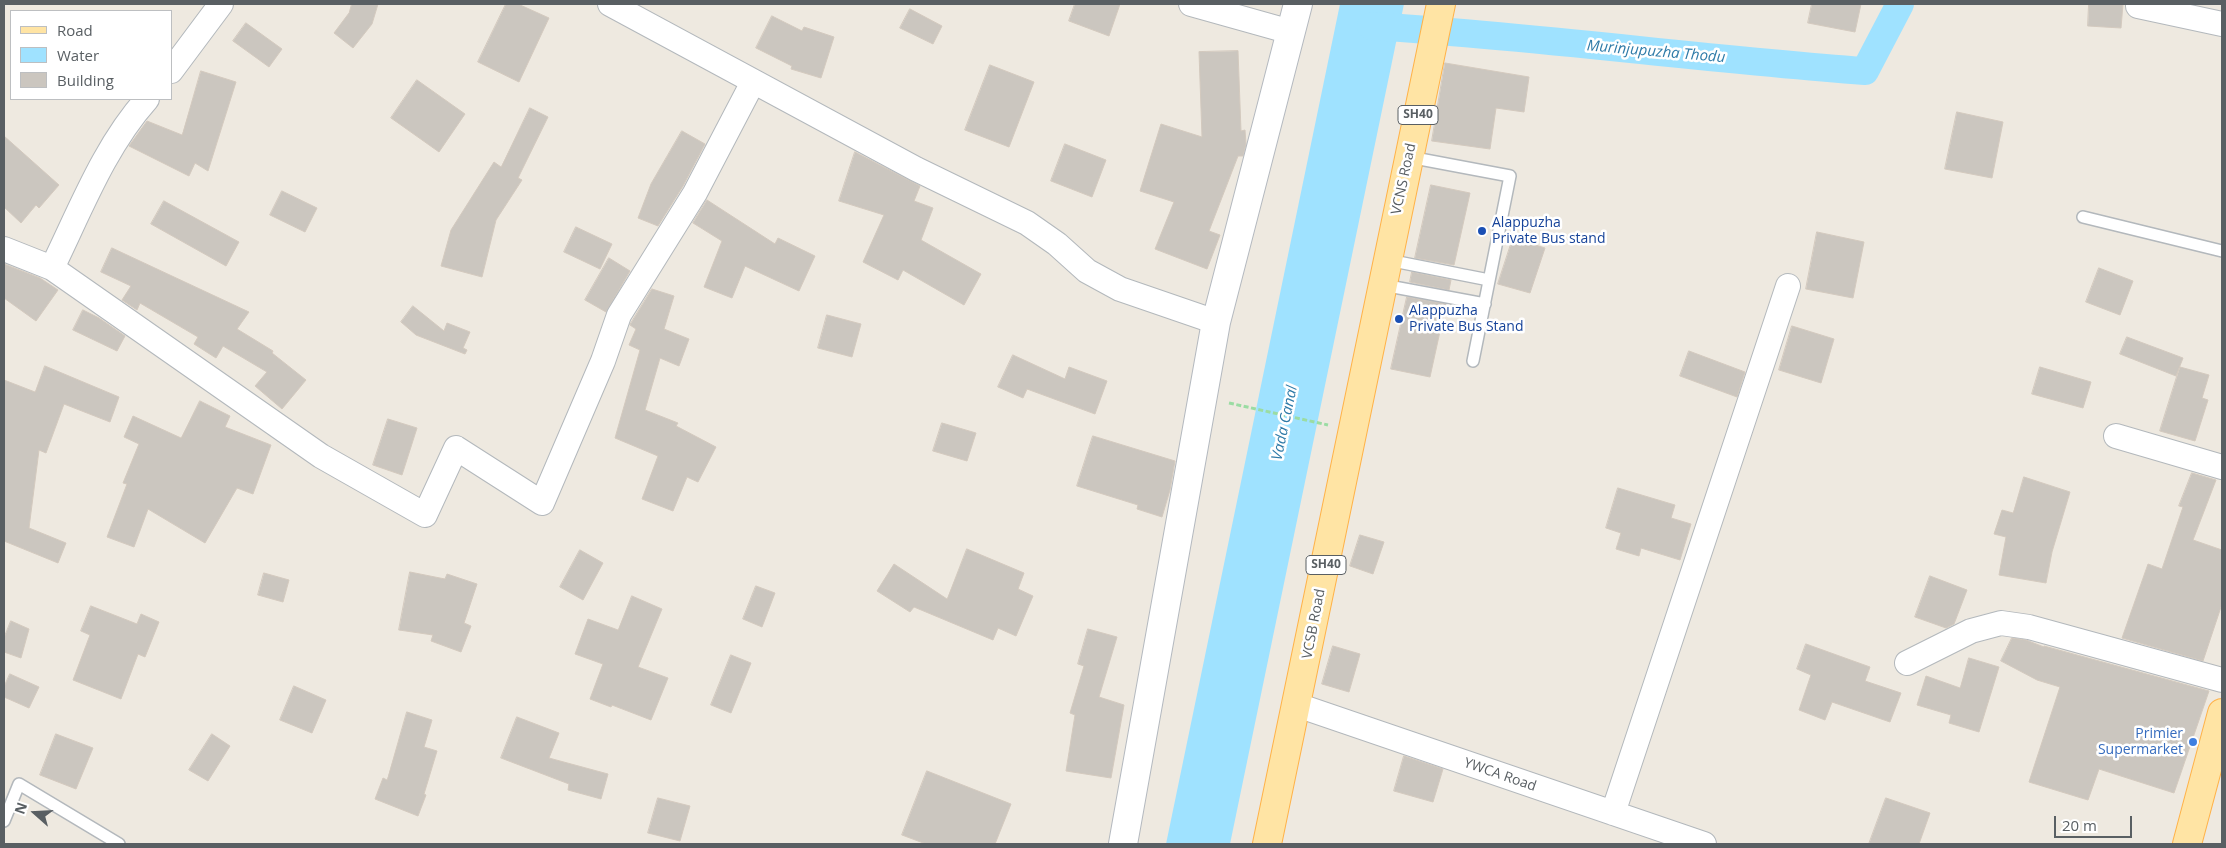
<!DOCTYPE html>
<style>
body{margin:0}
#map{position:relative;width:2226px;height:848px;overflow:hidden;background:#eee9e0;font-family:"Open Sans",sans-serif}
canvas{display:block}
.frame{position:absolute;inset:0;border:5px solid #595f63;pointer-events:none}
.legend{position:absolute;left:10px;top:10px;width:162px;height:90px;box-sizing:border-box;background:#fff;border:1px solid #bdbfc1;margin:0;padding:6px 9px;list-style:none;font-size:15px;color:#595f63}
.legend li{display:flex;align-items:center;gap:10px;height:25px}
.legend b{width:25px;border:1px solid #bdbfc1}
.north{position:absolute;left:10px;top:788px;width:50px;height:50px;-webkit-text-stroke:4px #fff;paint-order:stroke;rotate:289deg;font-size:14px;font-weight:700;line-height:20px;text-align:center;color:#595f63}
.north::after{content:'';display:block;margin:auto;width:18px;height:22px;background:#595f63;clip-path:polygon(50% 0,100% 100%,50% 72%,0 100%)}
.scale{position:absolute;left:2054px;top:816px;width:78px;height:22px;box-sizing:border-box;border:2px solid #595f63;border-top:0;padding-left:6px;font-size:15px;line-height:18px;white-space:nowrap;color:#595f63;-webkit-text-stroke:4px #fff;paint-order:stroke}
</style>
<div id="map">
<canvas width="2226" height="848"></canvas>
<div class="frame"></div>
<ul class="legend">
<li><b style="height:6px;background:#ffe4a4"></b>Road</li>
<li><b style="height:14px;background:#9fe2ff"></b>Water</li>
<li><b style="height:14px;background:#cbc6bf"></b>Building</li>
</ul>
<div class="north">N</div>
<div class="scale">20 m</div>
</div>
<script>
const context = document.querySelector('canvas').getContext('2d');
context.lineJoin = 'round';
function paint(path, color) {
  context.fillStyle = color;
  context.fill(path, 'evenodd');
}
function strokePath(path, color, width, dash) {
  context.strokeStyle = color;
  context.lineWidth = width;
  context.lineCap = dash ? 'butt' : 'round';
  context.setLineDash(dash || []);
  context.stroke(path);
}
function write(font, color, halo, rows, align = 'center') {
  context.font = font + ' "Open Sans",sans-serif';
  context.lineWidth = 5;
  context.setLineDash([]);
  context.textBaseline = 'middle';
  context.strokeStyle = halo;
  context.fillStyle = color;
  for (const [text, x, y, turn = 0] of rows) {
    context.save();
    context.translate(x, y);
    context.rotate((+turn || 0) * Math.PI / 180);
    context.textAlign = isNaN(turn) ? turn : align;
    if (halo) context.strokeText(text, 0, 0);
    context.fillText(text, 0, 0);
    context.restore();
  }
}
paint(new Path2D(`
 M 1340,4 L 1404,4 L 1230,844 L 1166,844 Z`), '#9fe2ff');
strokePath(new Path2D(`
 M 1371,26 C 1536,36 1700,59 1865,71 L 1900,4`), '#9fe2ff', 28);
const building = new Path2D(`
 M 352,4 L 378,4 L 372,24 L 353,48 L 334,33 L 349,13 Z
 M 506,4 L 518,4 L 549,18 L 519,82 L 478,62 Z
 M 1075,4 L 1120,4 L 1109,36 L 1069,21 Z
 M 1812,4 L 1861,4 L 1855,32 L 1808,23 Z
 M 2089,4 L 2123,4 L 2121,28 L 2088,26 Z
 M 910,9 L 942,26 L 933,44 L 900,28 Z
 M 772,16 L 802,31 L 804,27 L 834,37 L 821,78 L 791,69 L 792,66 L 756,48 Z
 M 246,23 L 282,49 L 269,67 L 233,41 Z
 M 1238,51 L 1241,131 L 1245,130 L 1246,144 L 1243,156 L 1238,156 L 1209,231 L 1220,235 L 1207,269 L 1155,249 L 1174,202 L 1140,191 L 1161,124 L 1202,137 L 1199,52 Z
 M 1445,63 L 1529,77 L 1524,112 L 1496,108 L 1490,149 L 1432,141 Z
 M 990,65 L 1034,82 L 1009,147 L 965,130 Z
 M 201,71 L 236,82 L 208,171 L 195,163 L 189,176 L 129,146 L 147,121 L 182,135 Z
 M 417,80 L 465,114 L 439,152 L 391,118 Z
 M 530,108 L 548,117 L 518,178 L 522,180 L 496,220 L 482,277 L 441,266 L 451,230 L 494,162 L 501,167 Z
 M 1957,112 L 2003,122 L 1992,178 L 1945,169 Z
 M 682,131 L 705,144 L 683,186 L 658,226 L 638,218 L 651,184 Z
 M 4,136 L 59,185 L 39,208 L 36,205 L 21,223 L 4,207 Z
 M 1065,144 L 1106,160 L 1092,197 L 1051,181 Z
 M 855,152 L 920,186 L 914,201 L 933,208 L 921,240 L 981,274 L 964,305 L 903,270 L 898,280 L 863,262 L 884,215 L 839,201 Z
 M 1431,185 L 1470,193 L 1454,265 L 1415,258 Z
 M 282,191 L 317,208 L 305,232 L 270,215 Z
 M 707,200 L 775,244 L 778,238 L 815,256 L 799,291 L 745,266 L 732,298 L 704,287 L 722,241 L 693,223 Z
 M 164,201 L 239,242 L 226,266 L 151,224 Z
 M 576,227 L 612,244 L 600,269 L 564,252 Z
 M 1817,232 L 1864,242 L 1853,298 L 1806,289 Z
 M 1513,238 L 1545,248 L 1530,293 L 1498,284 Z
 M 112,248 L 249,312 L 237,329 L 273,351 L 272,353 L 306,380 L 282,409 L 255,386 L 267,372 L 223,346 L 216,358 L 194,344 L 198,337 L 140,303 L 137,310 L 122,300 L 131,286 L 101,272 Z
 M 609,258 L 630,271 L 606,312 L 585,300 Z
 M 4,264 L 40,278 L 58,290 L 36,321 L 4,298 Z
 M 2099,268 L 2133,281 L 2120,315 L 2086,302 Z
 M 1412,272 L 1451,280 L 1449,290 L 1410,282 Z
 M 652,289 L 674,296 L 664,329 L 689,339 L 679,366 L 660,358 L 645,410 L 678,423 L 676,426 L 716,447 L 698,482 L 687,477 L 673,511 L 642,499 L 658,456 L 615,438 L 640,350 L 629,345 L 636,329 L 630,325 Z
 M 1407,297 L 1446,304 L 1430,377 L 1391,369 Z
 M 413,306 L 444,331 L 447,323 L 470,332 L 463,348 L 467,350 L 465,354 L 416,335 L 401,322 Z
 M 83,310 L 99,318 L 125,336 L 117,351 L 73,330 Z
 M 827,315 L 861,324 L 852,357 L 818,348 Z
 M 1792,326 L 1834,339 L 1821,383 L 1779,370 Z
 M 2127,337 L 2183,358 L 2176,376 L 2120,354 Z
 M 1689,351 L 1745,372 L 1737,397 L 1680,376 Z
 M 1013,355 L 1065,379 L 1069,367 L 1107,381 L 1095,414 L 1027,389 L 1023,398 L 998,387 Z
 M 45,366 L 119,397 L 110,422 L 64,404 L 46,453 L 39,450 L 29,528 L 66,543 L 58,563 L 4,541 L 4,380 L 35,392 Z
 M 2040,367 L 2091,382 L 2083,408 L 2032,394 Z
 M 2180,367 L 2209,375 L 2202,398 L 2208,400 L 2195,441 L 2160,431 Z
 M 200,401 L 230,416 L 225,427 L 271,445 L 253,494 L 237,488 L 205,543 L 148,509 L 134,547 L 107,537 L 127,484 L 123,483 L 139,444 L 124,437 L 133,416 L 181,438 Z
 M 388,419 L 417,428 L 402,475 L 373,465 Z
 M 942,423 L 976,433 L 967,461 L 933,451 Z
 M 1093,436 L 1175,461 L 1170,490 L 1162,517 L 1137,509 L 1138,505 L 1077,486 Z
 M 2192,473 L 2216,480 L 2193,540 L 2222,550 L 2222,604 L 2203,661 L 2122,638 L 2148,564 L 2162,569 L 2183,507 L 2179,506 Z
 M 2024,477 L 2070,492 L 2052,552 L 2046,583 L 1999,575 L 2006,537 L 1994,534 L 2002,510 L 2013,513 Z
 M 1618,488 L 1675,505 L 1671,518 L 1691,524 L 1680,560 L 1641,548 L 1639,556 L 1616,549 L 1621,533 L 1606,528 Z
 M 1360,535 L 1384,542 L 1373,574 L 1350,566 Z
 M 967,549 L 1024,573 L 1018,589 L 1033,596 L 1016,636 L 998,628 L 993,640 L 914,607 L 910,612 L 877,591 L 894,564 L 947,599 Z
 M 580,550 L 603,563 L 583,600 L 560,587 Z
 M 410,572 L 445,579 L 447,574 L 477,584 L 464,623 L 471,626 L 461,652 L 431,641 L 433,635 L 399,630 Z
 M 264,573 L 289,580 L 283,602 L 258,595 Z
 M 1930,576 L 1967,590 L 1954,624 L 1946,628 L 1915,617 Z
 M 756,586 L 775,593 L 762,627 L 743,619 Z
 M 632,596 L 662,609 L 638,667 L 668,678 L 651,720 L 612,705 L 611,707 L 590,699 L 603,664 L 575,654 L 588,619 L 618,630 Z
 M 91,606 L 137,624 L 141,614 L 159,622 L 145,657 L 138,654 L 121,699 L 73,680 L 90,635 L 81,631 Z
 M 11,621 L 29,629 L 21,658 L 4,652 L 4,638 Z
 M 1088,629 L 1117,637 L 1099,697 L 1124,705 L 1111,778 L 1066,771 L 1075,715 L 1070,713 L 1084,666 L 1078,664 Z
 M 2012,638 L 2026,640 L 2044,647 L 2044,646 L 2209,691 L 2174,793 L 2099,769 L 2088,800 L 2029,782 L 2060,687 L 2037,680 L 2001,661 Z
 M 1806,644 L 1870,667 L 1865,681 L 1901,693 L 1890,722 L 1832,702 L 1825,720 L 1799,710 L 1811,675 L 1797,669 Z
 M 1333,646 L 1360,654 L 1349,692 L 1322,684 Z
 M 731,655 L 751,663 L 731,713 L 711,705 Z
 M 1969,658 L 1999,667 L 1979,732 L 1949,723 L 1951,715 L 1917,705 L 1926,676 L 1960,688 Z
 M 10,674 L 39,687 L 29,708 L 4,697 L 4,687 Z
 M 294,686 L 326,700 L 312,733 L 280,720 Z
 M 407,712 L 432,720 L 424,747 L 437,751 L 424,794 L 426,795 L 418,816 L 375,799 L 383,778 L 387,780 Z
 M 517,717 L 559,733 L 549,758 L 608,774 L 601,799 L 568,790 L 569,784 L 501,758 Z
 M 56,734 L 93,748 L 76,789 L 40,775 Z
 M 212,734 L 230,746 L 208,781 L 189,770 Z
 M 1404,756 L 1443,769 L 1433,802 L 1394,791 Z
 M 927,771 L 1011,804 L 995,844 L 926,844 L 902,835 Z
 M 658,798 L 690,806 L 680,841 L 648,833 Z
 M 1886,798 L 1930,813 L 1919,844 L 1869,844 Z`);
paint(building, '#cbc6bf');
strokePath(building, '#d3c9be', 1);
const lane = new Path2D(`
 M 1409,157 L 1510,176 L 1473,361
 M 2083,217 L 2222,251
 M 1388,260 L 1489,280
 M 1383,285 L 1485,304
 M 4,821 L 19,784 L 119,844`);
const street = new Path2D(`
 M 610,4 L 916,169 L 1027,223 L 1057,244 L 1087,271 L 1120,289 L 1216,322
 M 1191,4 L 1291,32
 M 2138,6 L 2222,24
 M 171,71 L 221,4
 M 4,249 L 52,268 L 321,456 L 425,515 L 456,448 L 542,503 L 603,361 L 619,315 L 695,193 L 753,82
 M 52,268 C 80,211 104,147 147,99
 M 2116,436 L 2222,467
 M 1907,663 L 1971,631 L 2001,623 L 2029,627 L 2222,680
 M 1297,705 L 1704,844
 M 1613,813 L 1788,286`);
const secondary = new Path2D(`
 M 1123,844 L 1216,322 L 1298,4`);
const primary = new Path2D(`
 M 1267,844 L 1441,4
 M 2187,844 L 2222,713`);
strokePath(lane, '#b3b8bc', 14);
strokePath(street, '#b3b8bc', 26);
strokePath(secondary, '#b4b9bf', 30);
strokePath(primary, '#ffb248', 30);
strokePath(new Path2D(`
 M 1229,403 L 1328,425`), '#9bdca3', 3, [5, 2.5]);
strokePath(lane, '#fff', 11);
strokePath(street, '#fff', 24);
strokePath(secondary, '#fff', 28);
strokePath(primary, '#ffe4a4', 28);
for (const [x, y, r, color] of [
 [1482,231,5,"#1a4fb4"],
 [1399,319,5,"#1a4fb4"],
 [2193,742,5,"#3f7fe0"]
]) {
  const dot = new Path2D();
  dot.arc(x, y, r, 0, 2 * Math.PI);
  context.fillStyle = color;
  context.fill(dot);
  strokePath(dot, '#fff', 2);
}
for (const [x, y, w] of [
 [1418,115,40],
 [1326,565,40]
]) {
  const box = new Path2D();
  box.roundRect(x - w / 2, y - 9.5, w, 19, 4);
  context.fillStyle = '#fff';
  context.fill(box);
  strokePath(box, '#595f63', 1);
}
write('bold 12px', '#595f63', null, [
 ["SH40",1418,115],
 ["SH40",1326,565]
]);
write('14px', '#595f63', '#fff', [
 ["VCNS Road",1404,179,-78],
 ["VCSB Road",1314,624,-79],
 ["YWCA Road",1500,775,19]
]);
write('14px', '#164399', '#fff', [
 ["Alappuzha",1492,223],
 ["Private Bus stand",1492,239],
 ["Alappuzha",1409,311],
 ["Private Bus Stand",1409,327]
], 'left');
write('14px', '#366cbe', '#fff', [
 ["Primier",2183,734],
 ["Supermarket",2183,750]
], 'right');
write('italic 15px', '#2f7ba8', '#fff', [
 ["Murinjupuzha Thodu",1656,52,5],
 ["Vada Canal",1285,423,-78]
]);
</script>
